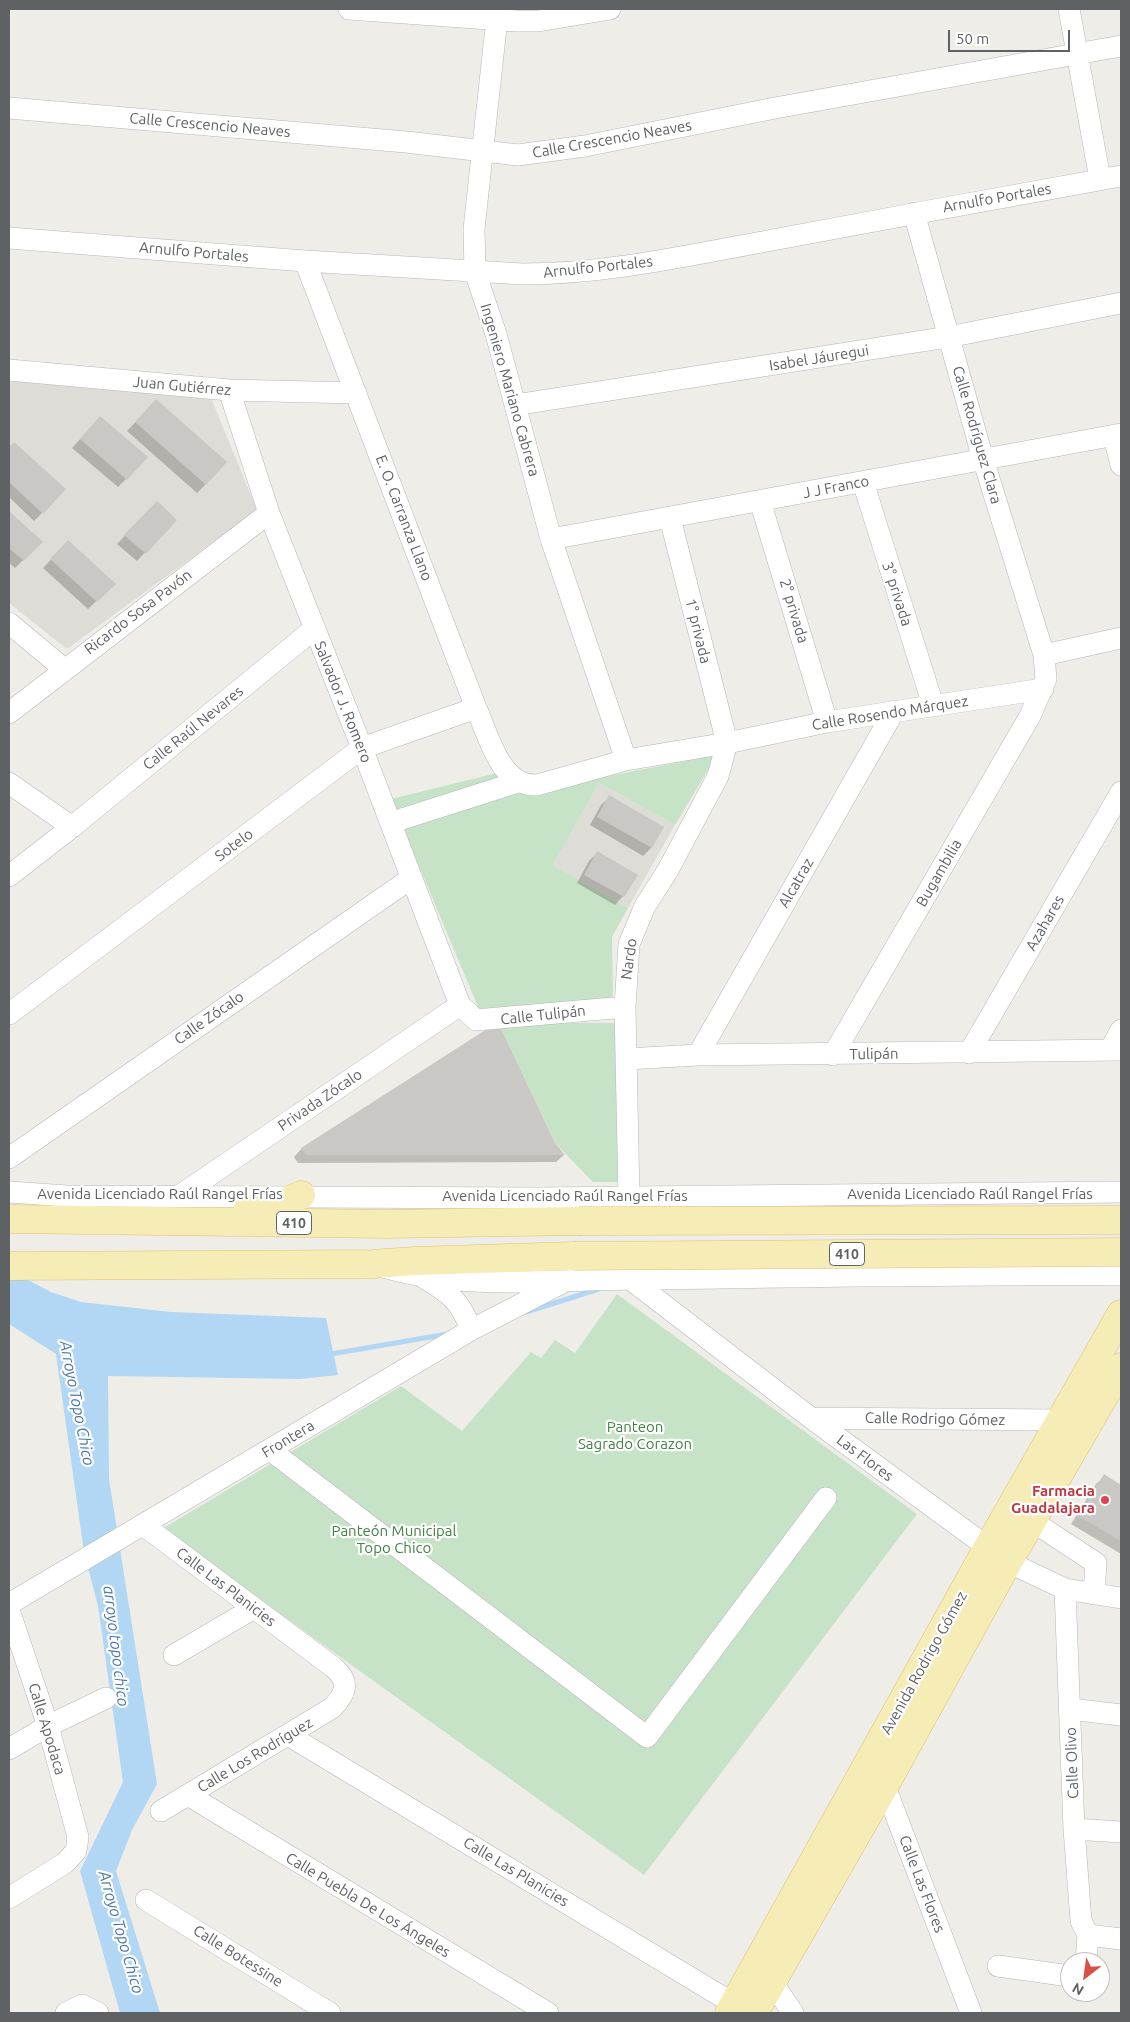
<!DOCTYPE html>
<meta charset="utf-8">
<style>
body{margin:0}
#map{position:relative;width:1130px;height:2022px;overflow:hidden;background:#efede7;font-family:Ubuntu,sans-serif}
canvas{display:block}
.frame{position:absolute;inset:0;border:10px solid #5f6265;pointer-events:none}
.north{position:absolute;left:1060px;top:1952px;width:50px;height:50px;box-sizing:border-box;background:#fff;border:1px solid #bfc0c1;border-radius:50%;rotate:210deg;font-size:14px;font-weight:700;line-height:20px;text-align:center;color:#5f6265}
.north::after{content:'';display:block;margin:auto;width:18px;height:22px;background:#d65246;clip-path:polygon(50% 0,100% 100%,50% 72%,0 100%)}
.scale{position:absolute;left:948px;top:30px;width:122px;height:22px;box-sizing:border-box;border:2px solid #5f6265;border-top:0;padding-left:6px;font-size:15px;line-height:18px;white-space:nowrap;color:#5f6265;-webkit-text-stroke:4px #fff;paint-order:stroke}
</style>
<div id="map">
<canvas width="1130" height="2022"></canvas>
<div class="frame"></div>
<div class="north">N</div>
<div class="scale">50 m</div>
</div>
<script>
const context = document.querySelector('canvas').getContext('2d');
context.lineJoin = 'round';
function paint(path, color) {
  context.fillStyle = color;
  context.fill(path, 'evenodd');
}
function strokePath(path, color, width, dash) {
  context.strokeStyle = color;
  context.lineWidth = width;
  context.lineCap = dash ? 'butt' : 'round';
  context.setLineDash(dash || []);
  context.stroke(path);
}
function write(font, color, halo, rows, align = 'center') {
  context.font = font + ' Ubuntu,sans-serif';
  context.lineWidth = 4.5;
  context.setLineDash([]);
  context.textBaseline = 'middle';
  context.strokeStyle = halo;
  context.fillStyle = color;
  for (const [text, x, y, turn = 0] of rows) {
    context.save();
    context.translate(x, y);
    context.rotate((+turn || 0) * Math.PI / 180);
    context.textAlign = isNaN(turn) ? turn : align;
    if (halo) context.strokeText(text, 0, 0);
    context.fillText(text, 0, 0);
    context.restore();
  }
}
paint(new Path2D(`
 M 18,373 L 211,398 L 257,510 L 67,649 L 9,603 L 9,384 Z
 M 599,783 L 675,825 L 628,908 L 553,865 Z`), '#dedcd6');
paint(new Path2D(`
 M 717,755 L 675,825 L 599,783 L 553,865 L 628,908 L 612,937 L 613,999 L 481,1014 L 391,799 L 501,772 L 516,794 Z
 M 498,1022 L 615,1023 L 618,1182 L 593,1182 L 555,1143 Z
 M 617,1294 L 917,1514 L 644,1875 L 162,1529 L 401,1386 L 462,1431 L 531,1352 L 541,1358 L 555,1340 L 575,1353 Z`), '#c7e3c7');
paint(new Path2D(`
 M 9,1270 L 51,1292 L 81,1302 L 171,1312 L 326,1318 L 338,1375 L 300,1379 L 108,1376 L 109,1479 L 157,1784 L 132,1830 L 116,1871 L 160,2013 L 120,2013 L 80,1871 L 123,1782 L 98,1606 L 84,1552 L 56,1354 L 9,1324 Z`), '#b1d7f5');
paint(new Path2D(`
 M 148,409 L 206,484 L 197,493 L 127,431 Z
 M 92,426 L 126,479 L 118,487 L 72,448 Z
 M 14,443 L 42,513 L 34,521 L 9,497 L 9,448 Z
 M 149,511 L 175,520 L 137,561 L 117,544 Z
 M 9,512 L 42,542 L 15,568 L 9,563 Z
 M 68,542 L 114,584 L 88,609 L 43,568 Z
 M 610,797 L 662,827 L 651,848 L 643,856 L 590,825 L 601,805 Z
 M 597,853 L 623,896 L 615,905 L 577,883 L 589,861 Z
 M 554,1144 L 564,1155 L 556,1162 L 298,1163 L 294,1157 L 302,1148 Z
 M 1105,1476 L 1121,1486 L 1121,1554 L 1071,1524 L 1096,1484 Z`), '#0003');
strokePath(new Path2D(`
 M 526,1312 L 599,1289
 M 331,1354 L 448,1334`), '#b1d7f5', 5);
paint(new Path2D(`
 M 156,399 L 227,462 L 206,485 L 135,422 Z
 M 100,416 L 148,457 L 127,480 L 80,439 Z
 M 14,442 L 66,489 L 43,514 L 9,482 L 9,447 Z
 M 157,501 L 177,520 L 146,554 L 124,535 Z
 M 9,511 L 43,542 L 24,561 L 9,548 Z
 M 68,540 L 116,584 L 97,602 L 50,559 Z
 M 609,795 L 664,827 L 652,848 L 597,817 Z
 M 597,851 L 638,875 L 624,897 L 584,875 Z
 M 498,1022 L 555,1143 L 565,1155 L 306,1155 L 301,1148 Z
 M 1104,1474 L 1121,1485 L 1121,1541 L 1078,1516 Z`), '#cac8c4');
const minor = new Path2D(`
 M 349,9 L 517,21 L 538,21 L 610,9
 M 498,9 L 474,229 L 475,272 L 496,334 L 551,539 L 626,760
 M 1069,9 L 1100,179
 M 9,108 L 406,142 L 518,155 L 585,146 L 775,108 L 1121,46
 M 9,238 L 305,261 L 523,274 C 609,274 694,254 778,239 C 892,218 1007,196 1121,176
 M 305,261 L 476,708 C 489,736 500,787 537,785 L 626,760 L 727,743 L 827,722 L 1043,689
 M 9,370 L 229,390 L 356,393
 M 229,390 L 269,513 L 362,748 L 460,1005 L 476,1020 L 625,1007
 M 515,405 L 948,337 L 1121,303
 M 1114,436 L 1121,465
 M 863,482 L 933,705
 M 760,501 L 827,722
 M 551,539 L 1121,434
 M 9,623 L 64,669
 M 1044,655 L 1121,638
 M 9,713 L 269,513
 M 9,783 L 72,827
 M 402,819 L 518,782
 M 9,876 L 72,827 L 314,629
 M 9,1014 L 362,748 L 476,708
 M 1110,1050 L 1121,1030
 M 969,1053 L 1121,792
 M 698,1055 L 894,711
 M 833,1055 L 1030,716 L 1046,679 L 1044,655 L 983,459 L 914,213
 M 626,1059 L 698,1055 L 1121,1050
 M 9,1158 L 410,879
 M 9,1192 L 67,1196 L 537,1198 L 1121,1192
 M 179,1196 L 460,1005
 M 629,1197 L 625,1007 L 629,944 L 645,906 L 668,870 L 718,776 L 727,743 L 670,518
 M 383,1267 C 464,1291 558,1279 642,1279 C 802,1277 961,1274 1121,1275
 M 424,1278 C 450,1293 461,1302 471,1330
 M 630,1279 L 811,1418 L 1008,1562 L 1065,1589 L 1121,1598
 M 811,1418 L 1060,1420
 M 270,1450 L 647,1737 L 826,1498
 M 1032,1521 L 1096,1563 L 1094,1594
 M 143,1525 L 333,1667 C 350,1681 347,1693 332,1708 L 161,1811
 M 1065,1589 L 1074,1829 L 1081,1921 L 1088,1935
 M 9,1604 L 471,1330 L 562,1283
 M 9,1610 L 48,1726 L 78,1837 L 76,1851 L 65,1863 L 9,1898
 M 174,1655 L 254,1608
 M 1070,1709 L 1121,1715
 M 288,1735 L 734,2004 L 741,2013
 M 9,1749 L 48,1726 L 106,1698
 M 881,1776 L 971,2013
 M 188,1795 L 548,2013
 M 1074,1829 L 1121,1832
 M 146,1900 L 330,2013
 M 1088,1935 L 1121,1939
 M 1086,1962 L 1088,1935
 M 998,1966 L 1070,1976
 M 772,1982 L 793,2013
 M 66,2013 L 82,2005 L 98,2013`);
const major = new Path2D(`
 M 248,1209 L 282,1204 L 301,1195
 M 9,1219 L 387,1224 L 579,1221
 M 9,1266 L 373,1264 L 414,1261 L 574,1256
 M 729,2013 L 987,1549 L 1121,1314
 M 754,2013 L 885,1785 L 1008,1562 L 1121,1367`);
strokePath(minor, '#b4b7ba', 22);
strokePath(major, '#e2c16d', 29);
strokePath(minor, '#fff', 21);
strokePath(major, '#f6ecb5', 28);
const majorBridge = new Path2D(`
 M 579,1221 L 1121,1220
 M 574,1256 L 1121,1252`);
strokePath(majorBridge, '#e2c16d', 29, []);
strokePath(majorBridge, '#f6ecb5', 28);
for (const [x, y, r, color] of [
 [1105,1500,5,"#e0444e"]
]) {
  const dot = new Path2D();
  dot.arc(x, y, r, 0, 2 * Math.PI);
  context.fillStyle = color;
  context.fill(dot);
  strokePath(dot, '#fff', 2);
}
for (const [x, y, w] of [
 [294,1223,35],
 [847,1254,35]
]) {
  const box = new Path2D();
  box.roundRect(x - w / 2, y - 11.5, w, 23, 4);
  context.fillStyle = '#fff';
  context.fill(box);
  strokePath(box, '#5f6265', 1);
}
write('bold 14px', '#5f6265', null, [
 ["410",294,1223],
 ["410",847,1254]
]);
write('15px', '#5f6265', '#fff', [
 ["Calle Crescencio Neaves",210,125,5],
 ["Calle Crescencio Neaves",612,139,-10],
 ["Arnulfo Portales",997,198,-10],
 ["Arnulfo Portales",194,252,5],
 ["Arnulfo Portales",598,267,-6],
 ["Isabel Jáuregui",819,358,-9],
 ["Juan Gutiérrez",182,386,5],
 ["Ingeniero Mariano Cabrera",510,390,74],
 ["Calle Rodríguez Clara",977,435,74],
 ["J J Franco",836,487,-11],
 ["E. O. Carranza Llano",404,518,69],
 ["3° privada",897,594,72],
 ["2° privada",794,611,73],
 ["Ricardo Sosa Pavón",138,612,-37],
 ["1° privada",698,631,76],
 ["Salvador J. Romero",343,702,68],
 ["Calle Rosendo Márquez",890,713,-9],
 ["Calle Raúl Nevares",193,728,-39],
 ["Sotelo",234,845,-37],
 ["Bugambilia",939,873,-60],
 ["Alcatraz",796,883,-60],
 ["Azahares",1045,923,-60],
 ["Nardo",629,959,-82],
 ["Calle Tulipán",543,1015,-6],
 ["Calle Zócalo",209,1018,-35],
 ["Tulipán",874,1054,-1],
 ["Privada Zócalo",320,1100,-34],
 ["Avenida Licenciado Raúl Rangel Frías",160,1194],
 ["Avenida Licenciado Raúl Rangel Frías",970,1194],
 ["Avenida Licenciado Raúl Rangel Frías",565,1196],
 ["Calle Rodrigo Gómez",935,1419,1],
 ["Frontera",288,1439,-31],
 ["Las Flores",865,1458,37],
 ["Calle Las Planicies",226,1587,37],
 ["Avenida Rodrigo Gómez",924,1663,-61],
 ["Calle Apodaca",47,1729,73],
 ["Calle Los Rodríguez",255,1755,-31],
 ["Calle Olivo",1072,1763,-92],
 ["Calle Las Planicies",516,1872,31],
 ["Calle Las Flores",922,1884,69],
 ["Calle Puebla De Los Ángeles",368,1905,31],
 ["Calle Botessine",238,1956,32]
]);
write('15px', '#408344', '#fff', [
 ["Panteon",635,1427],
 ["Sagrado Corazon",635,1444],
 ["Panteón Municipal",394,1531],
 ["Topo Chico",394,1548]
]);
write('bold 15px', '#be3a42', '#fff', [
 ["Farmacia",1095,1491],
 ["Guadalajara",1095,1508]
], 'right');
write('italic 16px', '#4e79a6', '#fff', [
 ["Arroyo Topo Chico",77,1403,79],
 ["arroyo topo chico",116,1646,83],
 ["Arroyo Topo Chico",121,1932,74]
]);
</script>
